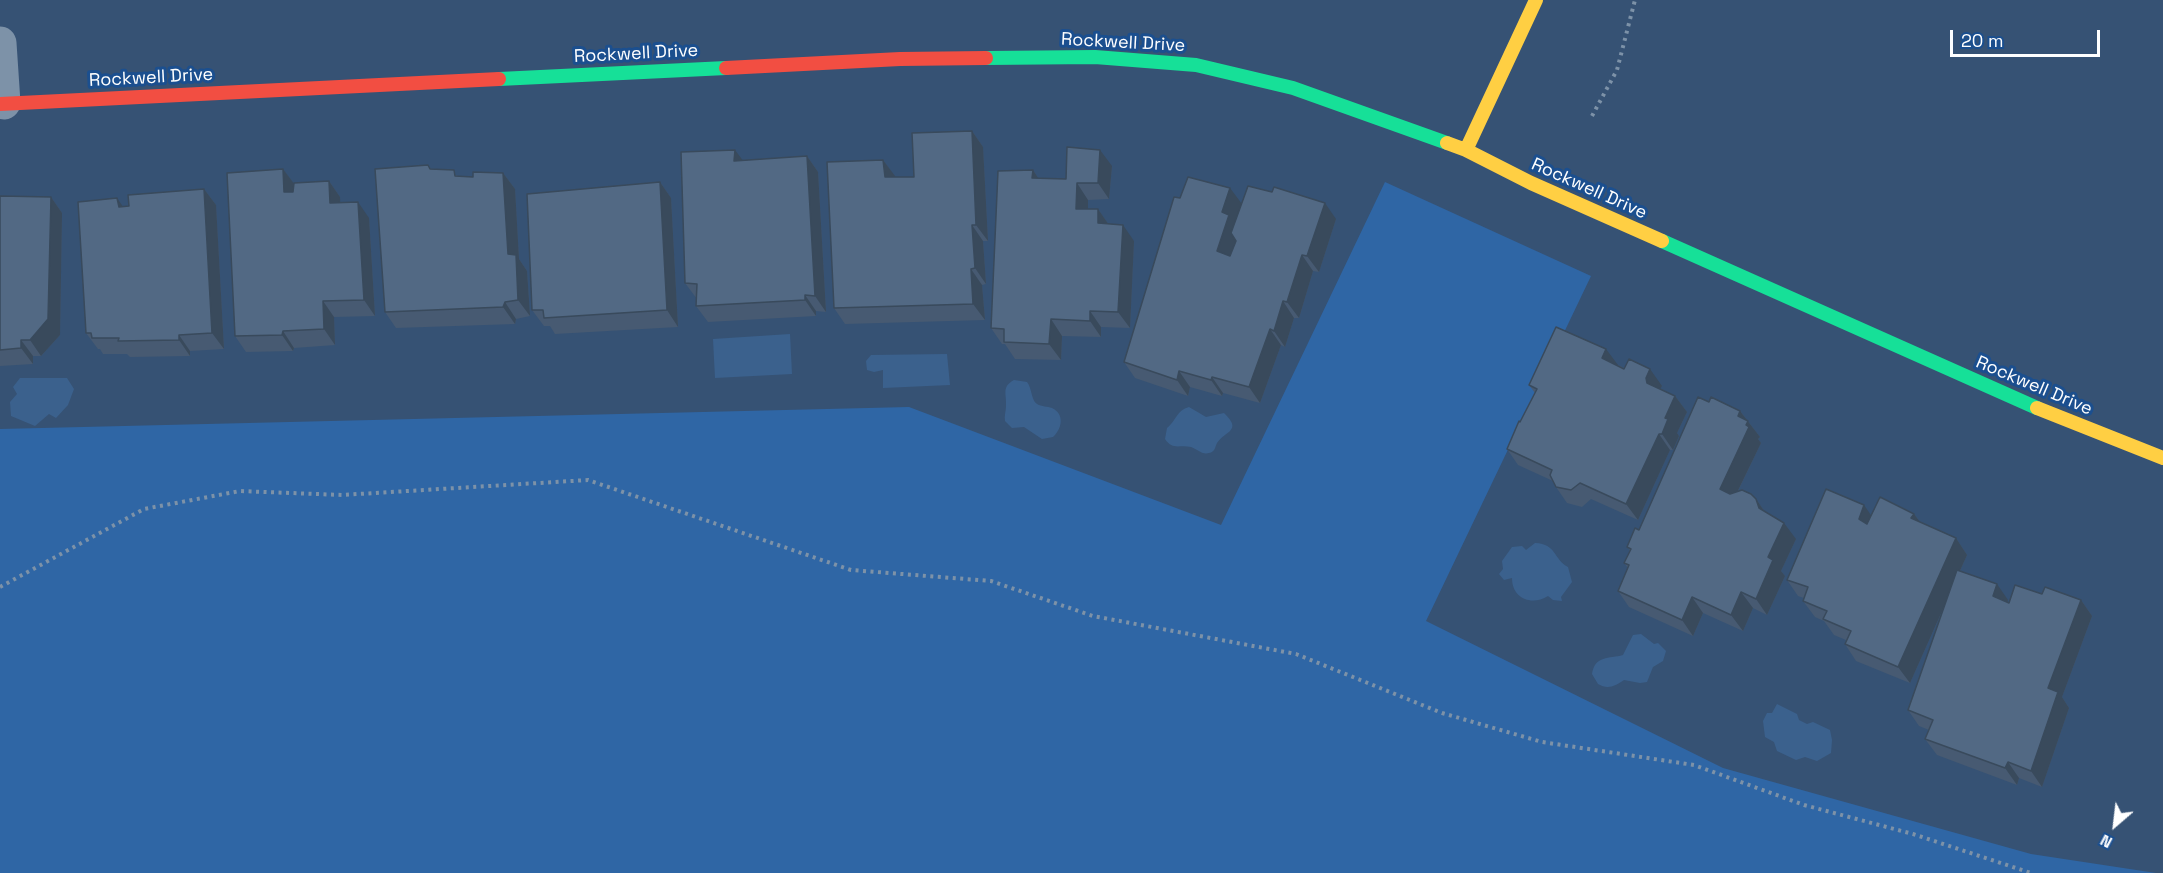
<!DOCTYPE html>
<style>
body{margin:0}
#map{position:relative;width:2163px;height:873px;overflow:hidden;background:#365274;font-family:"Space Grotesk",sans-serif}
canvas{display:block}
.north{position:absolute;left:2085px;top:795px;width:60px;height:60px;-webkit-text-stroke:4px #1b4f8f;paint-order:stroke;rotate:208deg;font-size:16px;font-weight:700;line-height:24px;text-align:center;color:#fff}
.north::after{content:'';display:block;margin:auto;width:21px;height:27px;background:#fff;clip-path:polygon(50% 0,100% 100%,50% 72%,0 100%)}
.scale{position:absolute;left:1950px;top:30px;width:150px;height:27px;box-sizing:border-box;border:3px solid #fff;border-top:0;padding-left:8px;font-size:18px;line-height:21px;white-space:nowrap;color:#fff;-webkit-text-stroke:4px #1b4f8f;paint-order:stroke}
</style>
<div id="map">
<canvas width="2163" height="873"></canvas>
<div class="north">N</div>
<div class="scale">20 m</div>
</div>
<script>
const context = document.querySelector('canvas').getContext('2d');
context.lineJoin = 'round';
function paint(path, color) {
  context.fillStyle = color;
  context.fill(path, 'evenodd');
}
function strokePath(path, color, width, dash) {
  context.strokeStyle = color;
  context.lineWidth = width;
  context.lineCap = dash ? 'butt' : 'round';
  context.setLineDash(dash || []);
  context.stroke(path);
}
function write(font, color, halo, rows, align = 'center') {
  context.font = font + ' "Space Grotesk",sans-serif';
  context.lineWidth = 6;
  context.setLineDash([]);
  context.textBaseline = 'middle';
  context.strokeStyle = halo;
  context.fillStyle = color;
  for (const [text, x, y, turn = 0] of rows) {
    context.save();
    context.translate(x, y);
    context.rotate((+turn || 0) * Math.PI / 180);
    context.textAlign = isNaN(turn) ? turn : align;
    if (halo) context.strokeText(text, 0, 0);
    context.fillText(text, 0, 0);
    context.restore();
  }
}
paint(new Path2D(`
 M 1385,182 L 1591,276 L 1426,621 L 1723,768 L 2031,854 L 2156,873 L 0,873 L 0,429 L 909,407 L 1221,525 Z`), '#2f66a5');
paint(new Path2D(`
 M 790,334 L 792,374 L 715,378 L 713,339 Z
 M 947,354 L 950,385 L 883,388 L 883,370 L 874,372 L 867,370 L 866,361 L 871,355 Z
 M 20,378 L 67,378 L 74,389 L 68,405 L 56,418 L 49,414 L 35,426 L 11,416 L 10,402 L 17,394 L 13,387 Z
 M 1014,380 L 1027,382 C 1032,388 1031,400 1037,404 C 1042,407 1047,406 1052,408 C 1065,414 1062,429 1053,437 L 1042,439 L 1024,427 L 1012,428 L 1005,421 C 1004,416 1006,411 1006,406 C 1007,394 1001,387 1014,380 Z
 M 1189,407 L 1206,417 L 1224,413 C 1243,431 1225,431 1217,443 C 1215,447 1215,452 1209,453 C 1202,455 1197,449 1191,447 C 1180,444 1173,451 1165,439 L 1167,428 C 1176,421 1177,410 1189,407 Z
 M 1535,543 C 1557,544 1553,559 1568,567 L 1572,582 L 1561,597 L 1562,601 L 1553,600 L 1548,596 C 1532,606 1512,599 1512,578 L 1504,580 L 1499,574 L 1503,569 L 1502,561 L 1512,547 L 1522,546 L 1526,550 Z
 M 1641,634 L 1654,644 L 1658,643 L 1666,651 L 1663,661 L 1653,667 L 1647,682 L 1640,683 L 1624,680 C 1615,686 1608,690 1598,684 L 1592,674 C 1595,655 1609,659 1623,655 L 1633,635 Z
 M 1777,704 L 1797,714 L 1799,720 L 1807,724 L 1813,722 L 1830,730 L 1832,740 L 1831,753 L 1817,761 L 1805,757 L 1796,760 L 1777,751 L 1774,742 L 1765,737 L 1763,721 L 1767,713 L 1772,713 Z`), '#3b618d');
strokePath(new Path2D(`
 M 1592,116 L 1617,70 L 1635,0
 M 0,587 L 144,509 L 240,491 L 342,495 L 588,480 L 851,570 L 991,581 L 1093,616 L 1296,654 L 1442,713 L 1542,742 L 1694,765 L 1804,805 L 1913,834 L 2031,873`), '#7d92a8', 4, [3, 4.5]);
strokePath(new Path2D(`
 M 0,43 L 4,103`), '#7d92a8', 33);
strokePath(new Path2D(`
 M 986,58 L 1095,57 L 1196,65 L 1293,88 L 1447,143
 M 499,79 L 726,68
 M 1662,241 L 2037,408`), '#16e098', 14);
strokePath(new Path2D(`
 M 1447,143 L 1466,150 L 1531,183 L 1662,241
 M 1466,150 L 1536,0
 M 2037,408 L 2163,458`), '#ffcf43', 14);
strokePath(new Path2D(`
 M 726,68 L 900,59 L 986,58
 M 0,104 L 499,79`), '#f24e42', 14);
paint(new Path2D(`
 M 972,131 L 983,147 L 988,241 L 983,241 L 986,284 L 982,285 L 985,320 L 845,324 L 834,308 L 883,160 L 895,177 L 914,177 Z
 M 807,156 L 818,172 L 826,312 L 816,311 L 816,316 L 708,322 L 696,306 L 697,299 L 685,283 L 743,161 Z
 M 1112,166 L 1109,199 L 1088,200 L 1088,209 L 1098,209 L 1108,224 L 1134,241 L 1130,328 L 1101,327 L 1101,337 L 1062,336 L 1061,360 L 1015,359 L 1005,344 L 1002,344 L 991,328 L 1033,170 L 1038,178 L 1066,179 Z
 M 283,169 L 293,183 L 329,181 L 340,197 L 340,202 L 369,218 L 375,316 L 334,317 L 335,345 L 294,348 L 293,351 L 246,352 L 235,336 Z
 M 431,169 L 459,176 L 473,177 L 503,173 L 515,189 L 519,259 L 527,271 L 530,316 L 516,319 L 515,324 L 396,328 L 385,312 Z
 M 660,182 L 671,198 L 678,327 L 555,334 L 550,326 L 544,326 L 532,310 Z
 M 204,189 L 216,205 L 224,349 L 190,351 L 190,356 L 130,357 L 127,354 L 103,354 L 100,349 L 98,349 L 86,333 L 123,206 L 129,206 Z
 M 0,196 L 51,197 L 62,213 L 60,335 L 41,356 L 33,356 L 33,364 L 0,366 Z
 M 1180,198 L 1241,203 L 1336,219 L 1319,272 L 1313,271 L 1299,318 L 1294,318 L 1285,347 L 1281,345 L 1260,403 L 1223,393 L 1222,396 L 1190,387 L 1188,396 L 1135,378 L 1124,362 Z
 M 1618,365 L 1662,386 L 1660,389 L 1675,396 L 1687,412 L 1677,433 L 1679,436 L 1673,450 L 1670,450 L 1638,520 L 1591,499 L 1582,507 L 1567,503 L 1556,487 L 1553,481 L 1518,465 L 1507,449 L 1535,393 L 1529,385 Z
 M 1709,402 L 1740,411 L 1760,437 L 1758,439 L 1761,443 L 1738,491 L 1756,499 L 1765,512 L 1796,539 L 1781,571 L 1785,576 L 1767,615 L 1753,608 L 1743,631 L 1703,613 L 1693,636 L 1629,607 L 1618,591 L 1628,568 L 1624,563 L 1630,550 L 1627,547 L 1639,530 Z
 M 1914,514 L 1920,522 L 1956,538 L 1967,555 L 1960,571 L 2008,600 L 2007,603 L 2009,603 L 2042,594 L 2081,600 L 2092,616 L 2062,697 L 2069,708 L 2042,787 L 2019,778 L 2017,785 L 1937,755 L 1925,739 L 1929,730 L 1919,726 L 1908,710 L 1944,607 L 1910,683 L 1856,661 L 1845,644 L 1846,640 L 1834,635 L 1824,621 L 1815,617 L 1803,601 L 1804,598 L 1798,596 L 1787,580 L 1871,516 Z`), '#475a72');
paint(new Path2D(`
 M 972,131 L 983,147 L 988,241 L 976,225 Z
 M 735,150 L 747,166 L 734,161 Z
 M 1100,150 L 1112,166 L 1109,199 L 1098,183 Z
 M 807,156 L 818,172 L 826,312 L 815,296 Z
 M 883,160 L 895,176 L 896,194 L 885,177 Z
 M 283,169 L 295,185 L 295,208 L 284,192 Z
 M 1033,170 L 1044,187 L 1032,178 Z
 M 503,173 L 515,189 L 519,259 L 527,271 L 530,316 L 518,300 L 508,254 Z
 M 329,181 L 340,197 L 341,219 L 330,203 Z
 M 660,182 L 671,198 L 678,327 L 667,310 Z
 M 1077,183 L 1088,200 L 1088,225 L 1076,209 Z
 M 1230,188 L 1242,204 L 1237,242 L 1228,267 L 1217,251 L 1222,212 Z
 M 204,189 L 216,205 L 224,349 L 212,333 Z
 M 51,197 L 62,213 L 60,335 L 41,356 L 30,340 Z
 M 117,198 L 128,214 L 119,207 Z
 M 358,202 L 369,218 L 375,316 L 364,300 Z
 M 1325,203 L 1336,219 L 1319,272 L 1307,256 Z
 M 1098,209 L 1109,225 L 1098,223 Z
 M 972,225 L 983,241 L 986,284 L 975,268 Z
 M 1123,225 L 1134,241 L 1130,328 L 1118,312 Z
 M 1302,255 L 1313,271 L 1299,318 L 1287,302 Z
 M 971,269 L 982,285 L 985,320 L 973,304 Z
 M 805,295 L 816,311 L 816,316 L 805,300 Z
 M 323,301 L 334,317 L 335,345 L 324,329 Z
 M 1283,301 L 1294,318 L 1285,347 L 1274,331 Z
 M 505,302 L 516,319 L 515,324 L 503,307 Z
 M 1090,311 L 1101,327 L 1101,337 L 1090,321 Z
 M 1051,319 L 1062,336 L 1061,360 L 1049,344 Z
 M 1270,329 L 1281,345 L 1260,403 L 1249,387 Z
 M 283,331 L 294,348 L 293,351 L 282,335 Z
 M 179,335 L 190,351 L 190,356 L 179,340 Z
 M 21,340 L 33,356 L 33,364 L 21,348 Z
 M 1606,349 L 1618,365 L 1613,374 L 1602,358 Z
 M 1650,369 L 1662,386 L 1657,394 L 1647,383 L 1646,378 Z
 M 1179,371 L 1190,387 L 1188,396 L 1177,380 Z
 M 1212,377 L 1223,393 L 1222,396 L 1211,380 Z
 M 1675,396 L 1687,412 L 1677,433 L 1679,436 L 1673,450 L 1662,434 L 1665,418 Z
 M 1740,411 L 1760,437 L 1758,439 L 1761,443 L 1731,505 L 1720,489 Z
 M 1659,434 L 1670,450 L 1638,520 L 1626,504 Z
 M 1756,499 L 1767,515 L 1759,508 Z
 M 1864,505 L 1875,521 L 1870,535 L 1859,519 Z
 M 1914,514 L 1926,530 L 1911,518 Z
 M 1784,523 L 1796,539 L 1781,571 L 1785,576 L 1767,615 L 1756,599 L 1768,557 Z
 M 1956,538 L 1967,555 L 1910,683 L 1898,667 Z
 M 1997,584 L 2008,600 L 2005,612 L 1993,596 Z
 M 1741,592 L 1753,608 L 1743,631 L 1731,615 Z
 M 1692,597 L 1703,613 L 1693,636 L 1682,620 Z
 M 2081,600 L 2092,616 L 2062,697 L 2069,708 L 2042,787 L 2031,771 L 2048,688 Z
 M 2008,762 L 2019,778 L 2017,785 L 2005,768 Z`), '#394a5c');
const building = new Path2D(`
 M 972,131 L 976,225 L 972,225 L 975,268 L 971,269 L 973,304 L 834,308 L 827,162 L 883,160 L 885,177 L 914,177 L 912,133 Z
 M 1067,147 L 1100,150 L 1098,183 L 1077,183 L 1076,209 L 1098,209 L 1098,223 L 1123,225 L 1118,312 L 1090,311 L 1090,321 L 1051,319 L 1049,344 L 1004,342 L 1004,329 L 991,328 L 998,171 L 1033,170 L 1032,178 L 1066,179 Z
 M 735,150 L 734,161 L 807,156 L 815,296 L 805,295 L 805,300 L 696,306 L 697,284 L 685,283 L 681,152 Z
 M 428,165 L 430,169 L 454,170 L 455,176 L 473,177 L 473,172 L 503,173 L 508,254 L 516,255 L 518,300 L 505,302 L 503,307 L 385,312 L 375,169 Z
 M 283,169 L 284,192 L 293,192 L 294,183 L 329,181 L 330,203 L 358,202 L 364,300 L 323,301 L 324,329 L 283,331 L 282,335 L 235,336 L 227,173 Z
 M 1188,177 L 1230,188 L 1222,212 L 1229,215 L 1217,251 L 1230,256 L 1236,241 L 1231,233 L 1248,186 L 1272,192 L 1274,187 L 1325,203 L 1307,256 L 1302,255 L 1287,302 L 1283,301 L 1274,331 L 1270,329 L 1249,387 L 1212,377 L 1211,380 L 1179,371 L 1177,380 L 1124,362 L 1174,197 L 1180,198 Z
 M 660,182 L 667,310 L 544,318 L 543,310 L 532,310 L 527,194 Z
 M 204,189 L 212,333 L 179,335 L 179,340 L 118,341 L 119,338 L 92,338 L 91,333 L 86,333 L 78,202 L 117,198 L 119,207 L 129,206 L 128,195 Z
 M 0,196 L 51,197 L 48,319 L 30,340 L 21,340 L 21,348 L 0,350 Z
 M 1556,327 L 1606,349 L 1602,358 L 1624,369 L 1629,359 L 1650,369 L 1646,378 L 1647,383 L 1675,396 L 1665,418 L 1668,419 L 1662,434 L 1659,434 L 1626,504 L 1580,483 L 1571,490 L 1556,487 L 1550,475 L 1552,470 L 1507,449 L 1519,421 L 1520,422 L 1537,389 L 1529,385 Z
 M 1698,397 L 1709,402 L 1711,397 L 1740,411 L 1738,416 L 1748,421 L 1746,425 L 1749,427 L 1720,489 L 1730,494 L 1742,490 L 1751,494 L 1756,499 L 1759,508 L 1784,523 L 1768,557 L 1773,560 L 1756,599 L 1741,592 L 1731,615 L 1692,597 L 1682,620 L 1618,591 L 1629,565 L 1624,563 L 1631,549 L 1627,547 L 1635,528 L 1639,530 Z
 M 1826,489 L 1864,505 L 1859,519 L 1867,524 L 1880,497 L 1914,514 L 1911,518 L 1956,538 L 1898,667 L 1845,644 L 1851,631 L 1823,619 L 1827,611 L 1803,601 L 1808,587 L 1787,580 Z
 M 1957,570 L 1997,584 L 1993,596 L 2009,603 L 2015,585 L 2042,594 L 2045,587 L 2081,600 L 2048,688 L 2058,692 L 2031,771 L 2008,762 L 2005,768 L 1925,739 L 1933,720 L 1908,710 Z`);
paint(building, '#526984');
strokePath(building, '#394a5c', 1.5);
write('18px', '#fff', '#1b4f8f', [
 ["Rockwell Drive",1123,43,3],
 ["Rockwell Drive",636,54,-3],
 ["Rockwell Drive",151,78,-3],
 ["Rockwell Drive",1589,189,24],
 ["Rockwell Drive",2034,386,23]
]);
</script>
